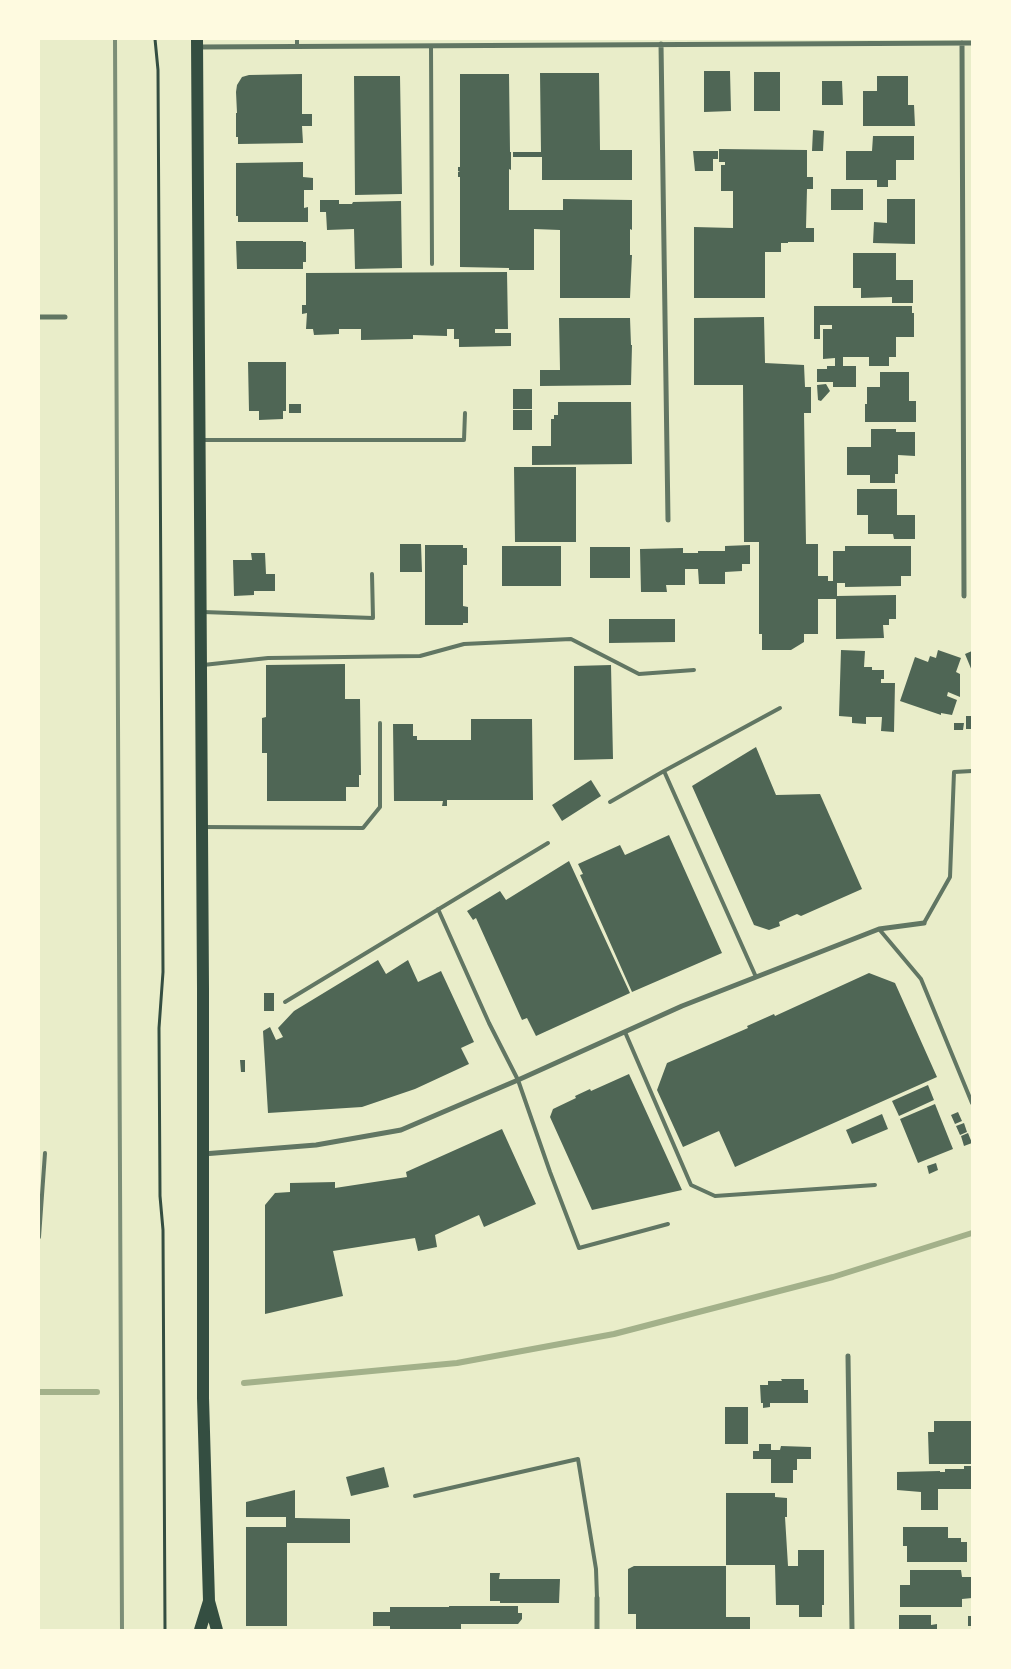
<!DOCTYPE html>
<style>
body{margin:0}
#map{position:relative;width:1011px;height:1669px;overflow:hidden;background:#e9edc9;font-family:Arial,sans-serif}
canvas{display:block}
.frame{position:absolute;inset:0;border:40px solid #fefae0;pointer-events:none}
</style>
<div id="map">
<canvas width="1011" height="1669"></canvas>
<div class="frame"></div>
</div>
<script>
const context = document.querySelector('canvas').getContext('2d');
context.lineJoin = 'round';
function strokePath(path, color, width, dash) {
  context.strokeStyle = color;
  context.lineWidth = width;
  context.lineCap = dash ? 'butt' : 'round';
  context.setLineDash(dash || []);
  context.stroke(path);
}
function paint(path, color) {
  context.fillStyle = color;
  context.fill(path, 'evenodd');
}
strokePath(new Path2D(`
 M 244,1383 L 457,1363 L 614,1334 L 833,1277 L 972,1233
 M 39,1392 L 97,1392`), '#a3b18a', 6);
paint(new Path2D(`
 M 704,71 L 730,71 L 731,111 L 704,112 Z
 M 754,72 L 780,72 L 780,111 L 754,111 Z
 M 540,73 L 599,73 L 600,150 L 632,150 L 632,180 L 542,180 L 542,157 L 513,157 L 513,152 L 541,152 Z
 M 302,74 L 302,114 L 312,114 L 312,126 L 302,126 L 303,143 L 238,144 L 238,137 L 236,137 L 236,113 L 237,113 L 236,92 L 237,85 L 242,77 L 249,75 Z
 M 460,74 L 509,74 L 510,152 L 511,152 L 511,170 L 509,169 L 509,210 L 563,210 L 563,199 L 632,200 L 632,230 L 630,229 L 630,255 L 632,255 L 630,298 L 560,298 L 560,230 L 534,229 L 534,270 L 509,270 L 509,268 L 460,267 L 460,177 L 458,177 L 458,172 L 460,171 L 458,171 L 458,167 L 460,167 Z
 M 354,76 L 400,76 L 402,194 L 355,195 Z
 M 877,76 L 908,76 L 908,105 L 914,105 L 915,126 L 863,126 L 863,91 L 877,91 Z
 M 822,81 L 842,81 L 843,105 L 822,105 Z
 M 813,130 L 824,131 L 823,151 L 812,151 Z
 M 873,136 L 914,136 L 914,160 L 896,160 L 896,180 L 888,180 L 888,187 L 877,187 L 877,180 L 846,180 L 846,151 L 872,151 Z
 M 719,149 L 807,150 L 807,177 L 813,177 L 813,189 L 807,189 L 806,228 L 814,228 L 814,242 L 788,242 L 788,243 L 781,243 L 781,252 L 765,252 L 765,298 L 694,298 L 694,227 L 733,228 L 733,191 L 721,191 L 721,165 L 725,165 L 725,162 L 719,162 Z
 M 693,151 L 718,151 L 718,159 L 713,159 L 713,171 L 695,171 Z
 M 303,162 L 303,177 L 313,178 L 313,190 L 304,190 L 304,208 L 308,207 L 308,222 L 238,222 L 238,216 L 236,216 L 236,163 Z
 M 831,189 L 863,189 L 863,210 L 831,210 Z
 M 887,199 L 915,199 L 915,244 L 873,243 L 874,222 L 887,223 Z
 M 320,200 L 339,200 L 339,204 L 352,204 L 353,202 L 401,201 L 402,268 L 355,269 L 354,229 L 327,230 L 326,212 L 320,212 Z
 M 236,241 L 303,241 L 303,242 L 306,242 L 306,262 L 303,262 L 303,269 L 237,269 Z
 M 853,253 L 896,253 L 896,280 L 913,280 L 913,303 L 892,303 L 892,297 L 861,298 L 861,288 L 853,288 Z
 M 507,272 L 508,329 L 495,329 L 495,333 L 511,333 L 511,346 L 459,347 L 459,339 L 454,339 L 454,329 L 447,329 L 447,336 L 413,335 L 413,339 L 361,340 L 361,329 L 339,329 L 339,334 L 314,335 L 313,329 L 306,329 L 307,313 L 302,314 L 302,305 L 306,305 L 306,273 Z
 M 814,306 L 912,306 L 912,313 L 914,313 L 914,337 L 896,337 L 896,357 L 889,357 L 889,366 L 869,366 L 869,357 L 843,357 L 843,366 L 856,366 L 856,387 L 833,387 L 833,382 L 817,382 L 817,369 L 827,369 L 827,366 L 835,366 L 835,358 L 823,359 L 823,329 L 832,329 L 832,325 L 820,325 L 820,339 L 814,339 Z
 M 764,317 L 765,363 L 804,365 L 805,387 L 811,387 L 811,413 L 804,413 L 806,544 L 818,544 L 818,576 L 828,576 L 828,581 L 833,581 L 833,551 L 845,551 L 845,546 L 911,546 L 911,576 L 901,576 L 901,586 L 845,587 L 845,583 L 837,583 L 837,596 L 896,595 L 896,619 L 889,619 L 889,625 L 883,625 L 884,638 L 836,639 L 836,599 L 818,599 L 818,634 L 804,634 L 804,642 L 791,650 L 762,650 L 762,634 L 759,634 L 759,542 L 744,542 L 743,385 L 694,385 L 694,318 Z
 M 559,318 L 630,318 L 631,345 L 632,345 L 631,385 L 540,386 L 540,370 L 560,370 Z
 M 248,362 L 286,362 L 286,411 L 283,411 L 283,419 L 259,420 L 259,411 L 249,411 Z
 M 880,372 L 909,372 L 909,401 L 916,401 L 916,422 L 865,422 L 865,404 L 867,404 L 867,387 L 880,387 Z
 M 826,384 L 830,391 L 821,401 L 818,400 L 817,385 Z
 M 513,389 L 532,389 L 532,409 L 513,409 Z
 M 558,402 L 631,402 L 632,464 L 532,465 L 532,446 L 551,446 L 551,419 L 554,419 L 554,415 L 558,415 Z
 M 289,404 L 301,404 L 301,413 L 289,413 Z
 M 513,410 L 532,410 L 532,430 L 513,430 Z
 M 871,429 L 896,429 L 896,432 L 915,432 L 915,456 L 898,455 L 898,474 L 895,474 L 895,483 L 870,483 L 870,475 L 847,475 L 847,447 L 871,447 Z
 M 514,467 L 576,467 L 576,542 L 515,542 Z
 M 857,489 L 897,489 L 897,515 L 915,515 L 915,539 L 894,539 L 893,534 L 868,534 L 868,515 L 857,515 Z
 M 400,544 L 421,544 L 422,572 L 400,572 Z
 M 425,545 L 463,545 L 463,548 L 467,548 L 467,565 L 463,565 L 463,606 L 468,607 L 468,623 L 463,623 L 463,625 L 425,625 Z
 M 750,545 L 750,564 L 742,564 L 742,571 L 725,572 L 725,584 L 699,584 L 698,569 L 685,569 L 685,585 L 666,585 L 667,592 L 641,592 L 640,549 L 683,548 L 683,553 L 698,553 L 698,551 L 725,551 L 725,546 Z
 M 502,546 L 561,546 L 561,586 L 502,586 Z
 M 590,547 L 630,547 L 630,578 L 590,578 Z
 M 251,553 L 265,553 L 266,574 L 275,574 L 275,591 L 254,591 L 254,595 L 234,596 L 233,560 L 252,560 Z
 M 609,619 L 675,619 L 675,642 L 609,643 Z
 M 841,650 L 865,651 L 864,667 L 872,667 L 872,670 L 884,670 L 884,679 L 881,679 L 881,683 L 895,683 L 894,732 L 881,731 L 882,717 L 866,717 L 866,724 L 852,723 L 852,717 L 839,716 Z
 M 938,650 L 961,658 L 956,672 L 960,674 L 960,697 L 948,692 L 947,696 L 957,700 L 952,715 L 941,713 L 941,715 L 900,701 L 915,657 L 928,662 L 930,656 L 936,658 Z
 M 972,651 L 972,671 L 965,654 Z
 M 345,664 L 345,699 L 360,699 L 361,775 L 359,775 L 359,787 L 346,787 L 346,801 L 267,801 L 267,753 L 262,753 L 262,718 L 266,717 L 266,665 Z
 M 611,665 L 613,759 L 574,760 L 574,666 Z
 M 966,716 L 972,716 L 972,729 L 966,729 Z
 M 471,719 L 532,719 L 533,800 L 447,800 L 447,806 L 442,806 L 443,801 L 394,801 L 393,724 L 413,724 L 413,736 L 417,736 L 417,740 L 471,740 Z
 M 954,723 L 964,723 L 963,730 L 954,730 Z
 M 756,747 L 776,795 L 820,794 L 862,889 L 801,916 L 797,914 L 779,922 L 780,926 L 769,930 L 754,925 L 692,786 Z
 M 591,780 L 601,796 L 562,821 L 552,805 Z
 M 669,835 L 722,953 L 632,992 L 580,875 L 583,874 L 578,864 L 620,845 L 625,855 Z
 M 569,861 L 630,993 L 536,1036 L 527,1018 L 522,1020 L 476,918 L 473,920 L 467,911 L 500,891 L 506,900 Z
 M 378,960 L 386,974 L 408,960 L 418,982 L 441,971 L 474,1042 L 461,1048 L 469,1064 L 415,1089 L 362,1107 L 268,1113 L 263,1031 L 270,1027 L 276,1040 L 283,1037 L 278,1028 L 294,1011 Z
 M 869,973 L 895,983 L 937,1077 L 735,1167 L 719,1131 L 683,1147 L 657,1090 L 667,1063 L 748,1028 L 747,1026 L 774,1014 L 775,1016 Z
 M 264,993 L 274,993 L 274,1011 L 264,1011 Z
 M 240,1060 L 245,1060 L 245,1072 L 241,1072 Z
 M 629,1074 L 682,1190 L 592,1210 L 550,1117 L 553,1109 L 576,1098 L 575,1096 L 590,1089 L 591,1091 Z
 M 928,1085 L 934,1100 L 899,1116 L 892,1101 Z
 M 935,1104 L 953,1149 L 918,1163 L 900,1119 Z
 M 958,1112 L 962,1121 L 955,1124 L 951,1115 Z
 M 882,1114 L 888,1129 L 852,1144 L 846,1130 Z
 M 964,1123 L 967,1132 L 960,1135 L 956,1126 Z
 M 502,1129 L 536,1204 L 484,1227 L 479,1215 L 435,1235 L 437,1247 L 418,1251 L 415,1238 L 333,1251 L 343,1296 L 265,1314 L 265,1205 L 275,1193 L 290,1192 L 290,1183 L 335,1182 L 335,1188 L 407,1177 L 406,1172 Z
 M 968,1133 L 972,1143 L 964,1146 L 961,1136 Z
 M 936,1163 L 938,1170 L 929,1174 L 927,1166 Z
 M 781,1379 L 804,1379 L 804,1390 L 808,1390 L 808,1403 L 770,1403 L 770,1407 L 763,1408 L 763,1403 L 761,1403 L 760,1385 L 768,1385 L 768,1381 L 782,1381 Z
 M 725,1407 L 748,1407 L 748,1444 L 725,1444 Z
 M 934,1421 L 972,1421 L 972,1464 L 929,1464 L 928,1432 L 934,1432 Z
 M 759,1444 L 771,1444 L 771,1450 L 780,1450 L 781,1446 L 811,1447 L 811,1459 L 797,1459 L 797,1470 L 793,1470 L 793,1483 L 771,1483 L 771,1459 L 753,1459 L 753,1451 L 759,1451 Z
 M 964,1466 L 972,1466 L 972,1489 L 938,1489 L 938,1510 L 921,1510 L 921,1492 L 897,1490 L 897,1472 L 940,1471 L 940,1472 L 945,1472 L 945,1469 L 964,1469 Z
 M 384,1467 L 389,1487 L 351,1496 L 346,1477 Z
 M 295,1490 L 295,1518 L 350,1519 L 350,1543 L 287,1543 L 287,1626 L 246,1626 L 246,1527 L 286,1527 L 286,1517 L 246,1517 L 246,1502 Z
 M 726,1493 L 775,1493 L 775,1497 L 787,1498 L 787,1517 L 785,1517 L 788,1566 L 798,1566 L 798,1550 L 824,1550 L 824,1605 L 822,1605 L 822,1617 L 799,1617 L 799,1605 L 776,1605 L 775,1565 L 726,1565 Z
 M 903,1527 L 948,1527 L 948,1538 L 961,1538 L 961,1542 L 967,1542 L 967,1562 L 907,1562 L 907,1546 L 903,1546 Z
 M 634,1566 L 726,1566 L 726,1617 L 750,1617 L 750,1630 L 636,1630 L 636,1614 L 628,1614 L 628,1569 Z
 M 910,1570 L 961,1570 L 962,1577 L 972,1577 L 972,1598 L 962,1599 L 962,1607 L 900,1607 L 900,1585 L 910,1585 Z
 M 490,1573 L 500,1573 L 499,1579 L 560,1579 L 559,1603 L 500,1603 L 500,1601 L 490,1601 Z
 M 449,1606 L 518,1606 L 518,1613 L 522,1613 L 522,1619 L 518,1624 L 461,1624 L 461,1630 L 390,1630 L 390,1626 L 373,1626 L 373,1612 L 390,1612 L 390,1607 L 449,1607 Z
 M 899,1615 L 931,1615 L 931,1625 L 937,1624 L 937,1630 L 899,1630 Z
 M 968,1616 L 972,1616 L 972,1626 L 968,1626 Z`), '#4f6655');
strokePath(new Path2D(`
 M 155,39 L 158,70 L 163,972 L 159,1028 L 160,1196 L 163,1230 L 165,1630`), '#344e41', 3);
strokePath(new Path2D(`
 M 297,39 L 297,47
 M 431,47 L 432,264
 M 202,440 L 464,440 L 465,413
 M 203,612 L 373,618 L 372,574
 M 203,665 L 268,658 L 420,656 L 464,644 L 571,639 L 639,674 L 694,670
 M 610,802 L 664,771
 M 204,827 L 363,828 L 380,807 L 380,723
 M 438,909 L 489,1023 L 518,1080 L 550,1172 L 579,1248 L 668,1224
 M 924,923 L 950,877 L 954,772 L 972,771
 M 879,929 L 921,979 L 972,1103
 M 756,977 L 664,771 L 780,708
 M 285,1002 L 548,843
 M 625,1032 L 691,1185 L 715,1196 L 875,1185
 M 39,1237 L 45,1153
 M 415,1496 L 578,1459 L 596,1569 L 597,1598`), '#617663', 4);
strokePath(new Path2D(`
 M 962,43 L 964,596
 M 661,44 L 668,520
 M 198,47 L 972,43
 M 39,317 L 65,317
 M 203,1154 L 316,1145 L 401,1130 L 518,1080 L 682,1006 L 879,929 L 924,923
 M 848,1356 L 852,1630
 M 597,1630 L 597,1598`), '#617663', 5);
strokePath(new Path2D(`
 M 197,39 L 203,988 L 203,1398 L 209,1601 L 217,1630
 M 200,1630 L 209,1601`), '#344e41', 12);
strokePath(new Path2D(`
 M 115,39 L 122,1630`), '#7c8e77', 4);
</script>
